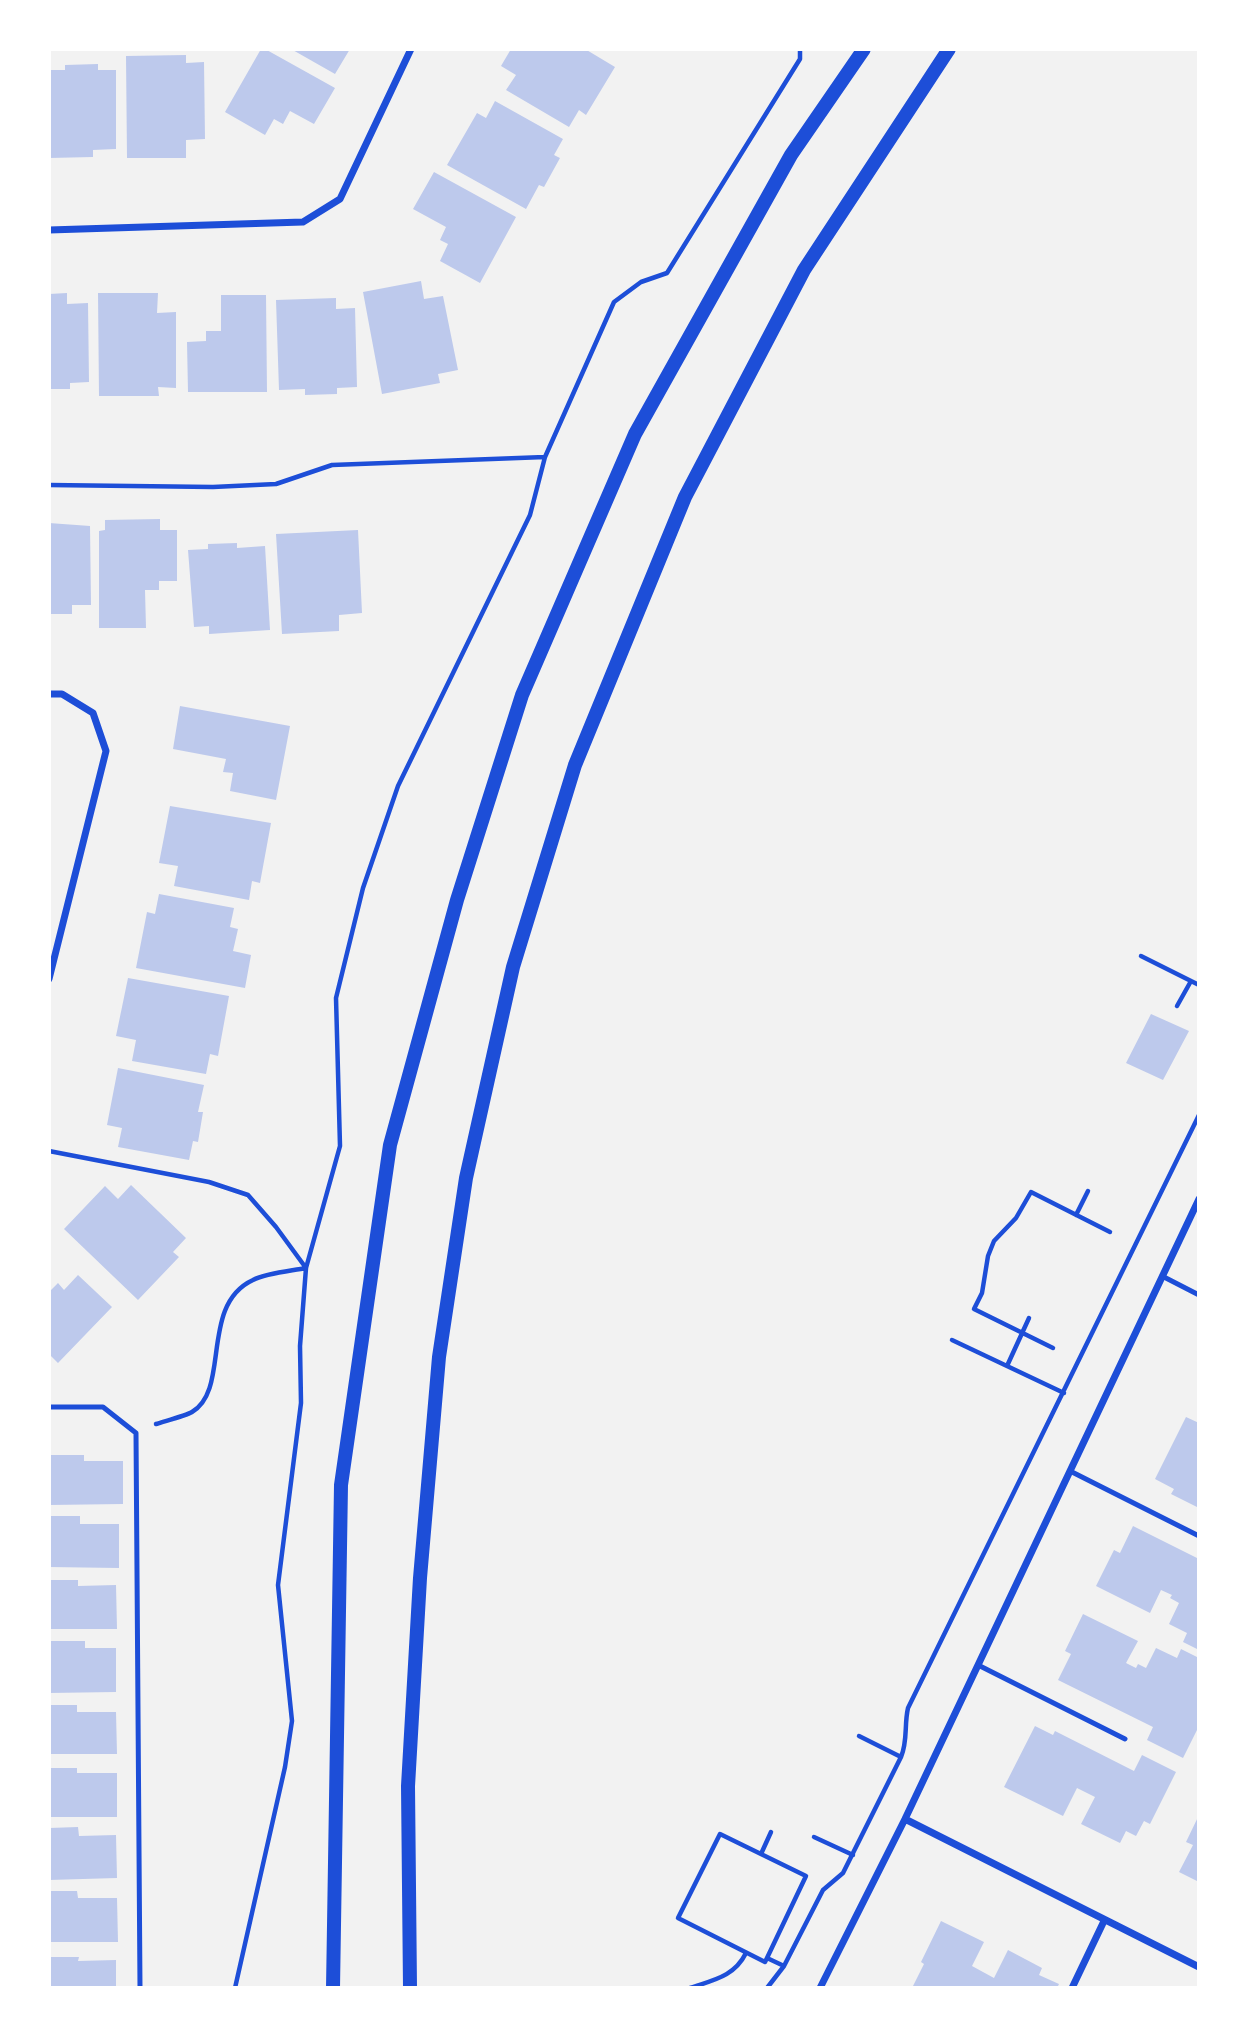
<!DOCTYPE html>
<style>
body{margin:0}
#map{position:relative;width:1248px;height:2037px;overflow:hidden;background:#f2f2f2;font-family:"Titillium Web",sans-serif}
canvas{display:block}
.frame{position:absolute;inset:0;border:51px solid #fff;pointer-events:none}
</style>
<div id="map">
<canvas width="1248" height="2037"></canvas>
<div class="frame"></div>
</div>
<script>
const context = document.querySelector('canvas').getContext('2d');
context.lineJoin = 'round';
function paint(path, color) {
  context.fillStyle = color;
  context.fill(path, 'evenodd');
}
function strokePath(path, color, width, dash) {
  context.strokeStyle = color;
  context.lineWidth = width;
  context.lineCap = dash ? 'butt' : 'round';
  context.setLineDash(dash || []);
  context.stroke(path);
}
paint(new Path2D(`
 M 261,49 L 265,49 L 335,88 L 314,124 L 290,111 L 283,124 L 274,119 L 265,135 L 225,112 Z
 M 291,49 L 350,49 L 335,74 Z
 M 511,49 L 585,49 L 615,67 L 586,115 L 579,110 L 569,127 L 506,90 L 516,75 L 501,66 Z
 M 186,55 L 186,63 L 204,62 L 205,139 L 186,140 L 186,158 L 127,158 L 126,56 Z
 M 98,64 L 98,70 L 116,70 L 116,149 L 93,150 L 93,157 L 49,158 L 49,70 L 65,70 L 65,65 Z
 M 495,101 L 563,139 L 554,155 L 560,158 L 544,187 L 539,185 L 526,209 L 447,165 L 477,113 L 486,118 Z
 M 434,172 L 516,217 L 480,283 L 440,261 L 448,244 L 440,240 L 446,227 L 413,209 Z
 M 421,281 L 424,299 L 443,296 L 458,370 L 438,374 L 440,383 L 382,394 L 363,292 Z
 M 67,293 L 67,304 L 88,303 L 89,382 L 70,383 L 70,389 L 49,389 L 49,294 Z
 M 98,293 L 158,293 L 157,313 L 176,312 L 176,388 L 158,387 L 159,396 L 99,396 Z
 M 221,295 L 266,295 L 267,392 L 188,392 L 187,342 L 206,341 L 206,331 L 221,331 Z
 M 336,298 L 336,309 L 355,308 L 357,387 L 337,388 L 337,394 L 305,395 L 305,389 L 279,390 L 276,300 Z
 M 160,519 L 160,530 L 177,530 L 177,581 L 159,581 L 159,590 L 145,590 L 146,628 L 99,628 L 99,531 L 105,530 L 105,520 Z
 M 49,523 L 90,526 L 91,605 L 72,605 L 72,614 L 49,614 Z
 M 358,530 L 362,613 L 339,615 L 339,631 L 282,634 L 276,534 Z
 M 237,543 L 237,548 L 265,546 L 270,630 L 209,634 L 209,626 L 194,627 L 188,550 L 208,549 L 208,544 Z
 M 180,706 L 290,726 L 276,800 L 230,791 L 233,773 L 223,772 L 226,759 L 173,749 Z
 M 170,806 L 271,823 L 260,883 L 252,881 L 249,900 L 174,886 L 178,866 L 159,863 Z
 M 159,894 L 234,908 L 230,927 L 238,929 L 233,951 L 251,955 L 245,988 L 136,968 L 147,912 L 155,914 Z
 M 128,978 L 229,996 L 218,1056 L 210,1054 L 206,1074 L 132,1061 L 136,1040 L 116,1036 Z
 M 1151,1014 L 1189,1031 L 1163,1080 L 1126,1063 Z
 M 118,1068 L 204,1085 L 198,1112 L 203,1112 L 198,1142 L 193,1141 L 189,1160 L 118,1147 L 122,1128 L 107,1125 Z
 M 131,1185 L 186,1238 L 173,1252 L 179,1257 L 138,1300 L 64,1229 L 105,1186 L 118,1199 Z
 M 78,1275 L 112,1307 L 58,1363 L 49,1354 L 49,1292 L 58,1283 L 64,1290 Z
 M 1186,1417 L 1199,1423 L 1199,1508 L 1171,1494 L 1174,1489 L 1155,1479 Z
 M 49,1455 L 84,1455 L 84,1461 L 123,1461 L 123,1504 L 49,1505 Z
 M 49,1516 L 80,1516 L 80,1524 L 119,1524 L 119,1568 L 49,1567 Z
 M 1133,1526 L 1199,1559 L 1199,1650 L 1183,1642 L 1187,1633 L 1169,1624 L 1179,1603 L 1170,1598 L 1172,1595 L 1161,1590 L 1150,1613 L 1096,1586 L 1114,1550 L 1120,1553 Z
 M 49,1580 L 78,1580 L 78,1586 L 116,1585 L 117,1629 L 49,1629 Z
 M 1083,1614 L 1138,1641 L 1126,1663 L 1136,1668 L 1138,1664 L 1146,1668 L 1156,1648 L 1177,1658 L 1181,1649 L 1199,1658 L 1199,1726 L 1183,1758 L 1147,1740 L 1153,1727 L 1058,1680 L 1071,1654 L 1065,1651 Z
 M 49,1641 L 85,1641 L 85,1648 L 116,1648 L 116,1692 L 49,1693 Z
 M 49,1705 L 77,1705 L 77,1712 L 116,1712 L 117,1754 L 49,1754 Z
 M 1035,1726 L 1053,1735 L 1055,1731 L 1134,1771 L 1142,1755 L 1176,1772 L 1150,1824 L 1144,1821 L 1136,1836 L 1126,1831 L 1120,1843 L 1081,1824 L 1095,1797 L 1077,1788 L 1063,1816 L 1004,1787 Z
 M 49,1768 L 77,1768 L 77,1773 L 117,1773 L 117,1817 L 49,1817 Z
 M 1199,1815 L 1199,1882 L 1179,1872 L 1193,1845 L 1186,1842 Z
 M 78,1827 L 79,1836 L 116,1835 L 117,1878 L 49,1880 L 49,1828 Z
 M 49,1891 L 77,1891 L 78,1898 L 117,1898 L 118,1942 L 49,1942 Z
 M 941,1921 L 984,1942 L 972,1966 L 994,1978 L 1008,1950 L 1042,1968 L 1039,1975 L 1059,1984 L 1057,1988 L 912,1988 L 924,1964 L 921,1962 Z
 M 49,1957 L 79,1957 L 78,1961 L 116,1960 L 116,1988 L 49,1988 Z`), '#bdc9ec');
strokePath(new Path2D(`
 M 49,485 L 213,487 L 276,484 L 332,465 L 545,457
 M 1141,956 L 1199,985
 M 1177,1006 L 1191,981
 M 49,1151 L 209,1182 L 248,1195 L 276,1227 L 306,1268 C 291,1271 267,1273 253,1280 C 199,1305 231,1389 192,1412 C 185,1416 165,1421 156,1424
 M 1076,1215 L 1088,1191
 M 952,1340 L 1064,1393
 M 1053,1348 L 974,1309 L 982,1293 L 988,1256 L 994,1241 L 1016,1218 L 1031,1192 L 1110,1232
 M 1007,1366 L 1029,1318
 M 859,1736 L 901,1757
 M 814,1837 L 853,1855
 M 761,1854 L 771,1832
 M 767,1958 L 765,1962 L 678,1918 L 720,1834 L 806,1876 L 767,1958 L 784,1966
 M 235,1988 L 285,1767 L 292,1721 L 278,1585 L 301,1403 L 300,1346 L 306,1268 L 340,1146 L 336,998 L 363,888 L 398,786 L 530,515 L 545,457 L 614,302 L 641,282 L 667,273 L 800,59 L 800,49
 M 690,1988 C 713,1980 734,1977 746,1953
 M 767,1988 L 784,1966 L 823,1890 L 843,1873 L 901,1757 C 908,1741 904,1725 908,1708 L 1199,1115`), '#1d4ed8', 4.5);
strokePath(new Path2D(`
 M 1162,1276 L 1199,1295
 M 49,1407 L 103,1407 L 136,1433 L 140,1988
 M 1070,1471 L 1199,1536
 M 978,1665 L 1125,1739`), '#1d4ed8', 5);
strokePath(new Path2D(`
 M 49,230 L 303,222 L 340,199 L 411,49
 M 49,694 L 62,694 L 93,713 L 106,751 L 49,979
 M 905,1819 L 1199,1967
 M 820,1988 L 905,1819 L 1199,1199
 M 1072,1988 L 1104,1921`), '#1d4ed8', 7);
strokePath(new Path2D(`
 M 333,1988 L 341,1485 L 390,1145 L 457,900 L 522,695 L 635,434 L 791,155 L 864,49
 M 410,1988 L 408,1786 L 420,1578 L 439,1357 L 466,1178 L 513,967 L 575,765 L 685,497 L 804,270 L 949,49`), '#1d4ed8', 14);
</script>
